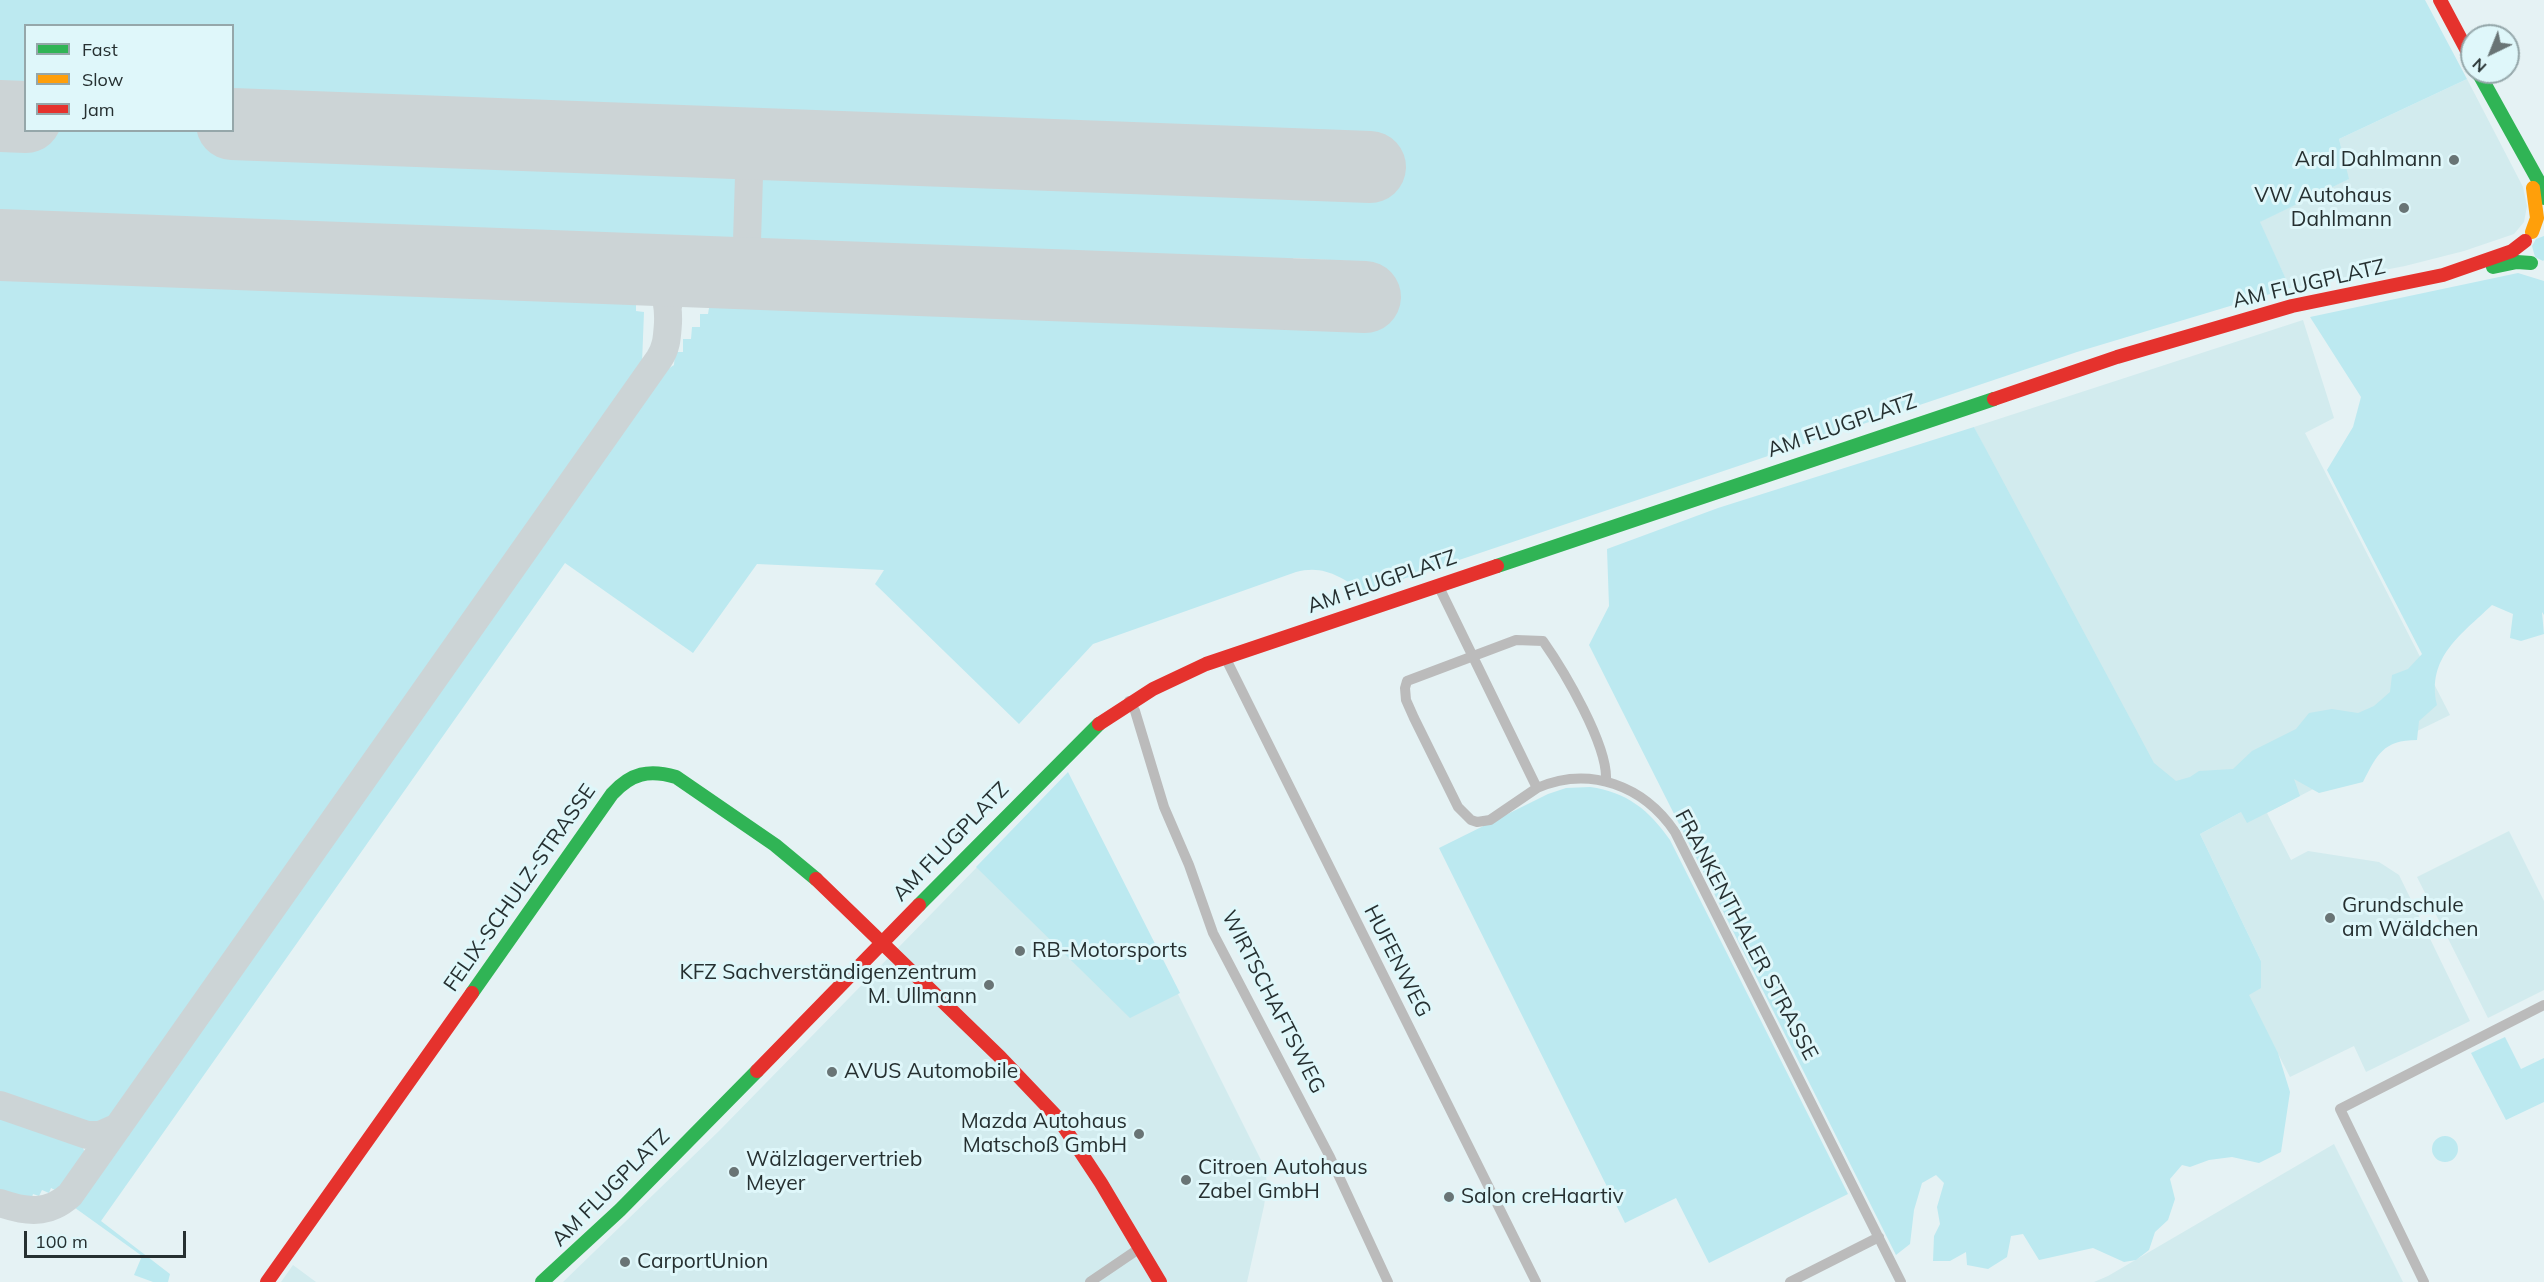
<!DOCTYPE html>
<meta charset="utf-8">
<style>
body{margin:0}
#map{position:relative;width:2544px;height:1282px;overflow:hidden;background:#e5f2f4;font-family:Mulish,sans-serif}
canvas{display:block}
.legend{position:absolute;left:24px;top:24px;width:210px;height:108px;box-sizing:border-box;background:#dff7fa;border:2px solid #95a7aa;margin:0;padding:8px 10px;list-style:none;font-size:18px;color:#263031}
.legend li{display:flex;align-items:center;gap:12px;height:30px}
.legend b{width:30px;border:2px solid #95a7aa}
.north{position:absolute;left:2460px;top:24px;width:60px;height:60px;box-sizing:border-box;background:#dff7fa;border:2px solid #95a7aa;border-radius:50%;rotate:223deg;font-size:16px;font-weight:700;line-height:24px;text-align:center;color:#263031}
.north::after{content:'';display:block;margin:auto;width:21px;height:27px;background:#697475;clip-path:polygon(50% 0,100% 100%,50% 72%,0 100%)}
.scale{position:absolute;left:24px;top:1231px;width:162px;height:27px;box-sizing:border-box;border:3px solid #263031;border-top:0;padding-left:8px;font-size:18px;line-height:21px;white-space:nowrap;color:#263031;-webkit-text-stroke:4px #dff7fa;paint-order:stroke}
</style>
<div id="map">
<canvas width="2544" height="1282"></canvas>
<ul class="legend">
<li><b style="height:8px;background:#30b455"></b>Fast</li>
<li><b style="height:8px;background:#ff9f0a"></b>Slow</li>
<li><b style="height:8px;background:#e5322d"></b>Jam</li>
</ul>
<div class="north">N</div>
<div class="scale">100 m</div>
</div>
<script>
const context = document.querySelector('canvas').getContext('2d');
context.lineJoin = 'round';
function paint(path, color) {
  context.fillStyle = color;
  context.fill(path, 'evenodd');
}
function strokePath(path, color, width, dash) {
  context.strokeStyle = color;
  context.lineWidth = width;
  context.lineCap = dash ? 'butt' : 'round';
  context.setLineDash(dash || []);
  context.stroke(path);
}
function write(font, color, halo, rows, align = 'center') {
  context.font = font + ' Mulish,sans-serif';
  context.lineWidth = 6;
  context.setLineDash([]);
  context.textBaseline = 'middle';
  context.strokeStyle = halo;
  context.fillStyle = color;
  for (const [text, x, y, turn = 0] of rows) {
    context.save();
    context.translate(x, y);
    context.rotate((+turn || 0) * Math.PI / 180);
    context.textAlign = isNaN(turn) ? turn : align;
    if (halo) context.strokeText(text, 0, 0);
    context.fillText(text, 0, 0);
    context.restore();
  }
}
paint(new Path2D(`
 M 2467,79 L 2523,187 L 2527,206 L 2524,222 L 2514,234 L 2464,251 L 2405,266 L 2290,288 L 2259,222 L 2348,179 L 2339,139 Z
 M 2303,320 L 2334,418 L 2305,433 L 2450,715 L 2370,754 L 2371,759 L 2267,813 L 2291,860 L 2308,851 L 2379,862 L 2399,875 L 2470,1021 L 2366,1072 L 2354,1046 L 2290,1077 L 2248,995 L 2261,961 L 2200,834 L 2241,812 L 2178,837 L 1974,427 Z
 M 1068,774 L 1265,1168 L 1267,1184 L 1264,1206 L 1247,1282 L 563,1282 L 719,1131 Z
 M 2509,831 L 2544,901 L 2544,990 L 2488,1018 L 2417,877 Z
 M 2334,1144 L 2403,1282 L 2094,1282 L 2108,1276 Z
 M 293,1265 L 316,1282 L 281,1282 Z`), '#d2ebee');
paint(new Path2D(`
 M 0,0 L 2425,0 L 2467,79 L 2339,139 L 2349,179 L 2260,222 L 2290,288 L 2077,352 L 1364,592 C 1342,578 1324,564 1296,572 L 1093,644 L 1019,724 L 875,584 L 884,570 L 757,564 L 693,653 L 565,563 L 101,1221 L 170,1274 L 168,1282 L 153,1282 L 134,1275 L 142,1256 L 71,1205 L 664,366 L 668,369 L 674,365 L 675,352 L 683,352 L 683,339 L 691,339 L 692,327 L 700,327 L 700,314 L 708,314 L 709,308 L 717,308 L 717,302 L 725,302 L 725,295 L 1280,316 L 1280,329 L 1363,332 L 1366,262 L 1293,258 L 1292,271 L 0,222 ZM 26,26 L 232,26 L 232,130 L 26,130 Z
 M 2544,236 L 2544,260 L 2543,261 L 2535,257 L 2532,246 L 2536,239 Z
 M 0,268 L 628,292 L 628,298 L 636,299 L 636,311 L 644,312 L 642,363 L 645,364 L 116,1115 L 101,1124 L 83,1125 L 0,1095 Z
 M 2518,273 L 2544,281 L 2544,615 L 2542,612 L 2544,634 L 2521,641 L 2510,638 L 2513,614 L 2492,605 C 2462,634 2426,657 2437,705 L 2419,721 L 2417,740 C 2383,740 2377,755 2363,782 L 2319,793 L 2294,779 L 2300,796 L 2247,823 L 2241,812 L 2200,834 L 2261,961 L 2261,988 L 2249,995 L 2278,1053 L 2290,1092 L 2281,1152 L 2259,1163 L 2232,1157 L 2209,1160 L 2190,1167 L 2182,1165 L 2170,1179 L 2175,1199 L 2168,1220 L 2155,1232 L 2149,1250 L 2136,1260 L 2124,1262 L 2093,1248 L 2039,1260 L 2023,1234 L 2011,1236 L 2007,1257 L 1988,1269 L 1967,1265 L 1966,1252 L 1950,1261 L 1933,1261 L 1934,1236 L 1940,1224 L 1937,1207 L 1944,1183 L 1936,1175 L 1922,1183 L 1914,1210 L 1910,1244 L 1896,1255 L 1589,645 L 1609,606 L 1607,549 L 1718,508 L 1974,427 L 2154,763 L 2176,781 L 2190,777 L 2199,771 L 2233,769 L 2252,751 L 2296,729 L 2309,713 L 2332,709 L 2358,713 L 2374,706 L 2390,692 L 2392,675 L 2408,669 L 2422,654 L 2327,470 L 2353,427 L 2361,397 L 2310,317 Z
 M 1068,772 L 1180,993 L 1130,1018 L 976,867 Z
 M 1590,787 C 1627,792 1649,810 1670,840 L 1848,1194 L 1709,1263 L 1676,1198 L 1625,1223 L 1439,848 L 1548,794 L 1566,788 Z
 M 2505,1037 L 2521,1069 L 2544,1058 L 2544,1102 L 2506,1120 L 2471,1053 Z
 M 0,1114 L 82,1146 C 91,1161 78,1173 69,1186 L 63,1182 L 57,1191 L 51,1188 L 49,1193 L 42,1190 L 39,1196 L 33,1194 L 31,1200 L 25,1198 L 22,1204 L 0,1196 Z
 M2432 1149a13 13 0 1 1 26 0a13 13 0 1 1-26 0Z`), '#bce9f0');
strokePath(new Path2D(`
 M 746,273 L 750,144
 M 668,306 C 672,286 686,274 706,272
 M 0,1105 L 87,1135 L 100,1135 L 118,1127
 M 0,1203 C 26,1212 48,1215 70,1195 L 659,359 C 667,347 667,336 668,323 C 669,296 662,275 633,269`), '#ccd4d6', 28);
strokePath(new Path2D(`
 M 0,116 L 26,117
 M 232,124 L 1370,167
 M 0,245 L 1365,297`), '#ccd4d6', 72);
strokePath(new Path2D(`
 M 1438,585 L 1537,788 C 1590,765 1644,786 1675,832 L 1901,1282
 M 1225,657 L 1536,1282
 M 1129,701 L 1135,711 L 1164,807 L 1189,865 L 1213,933 L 1330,1157 L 1388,1282
 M 1537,788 L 1490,820 L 1477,822 L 1471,820 L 1458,807 L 1414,718 L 1406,700 L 1405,688 L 1407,681 L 1516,640 L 1543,641 C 1564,671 1608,745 1606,780
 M 1090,1282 L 1140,1248
 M 1790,1282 L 1879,1237
 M 2424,1282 L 2340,1109 L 2544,1005`), '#bbb', 10);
strokePath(new Path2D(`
 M 2478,72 L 2538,180 L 2544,198
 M 2493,267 L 2517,262 L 2531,263
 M 1497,566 L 1994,399
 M 919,905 L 1099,724
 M 472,993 L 612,794 C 631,773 649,769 676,777 L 775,845 L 816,879
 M 542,1282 L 620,1210 L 757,1071`), '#30b455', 14);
strokePath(new Path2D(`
 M 2532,232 L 2537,218 L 2533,188`), '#ff9f0a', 14);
strokePath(new Path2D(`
 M 2440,0 L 2472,60
 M 1994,399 L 2117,357 L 2292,306 L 2443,275 L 2512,251 L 2525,241
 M 1099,724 L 1153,689 L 1206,664 L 1497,566
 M 816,879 L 1000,1057 L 1058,1118 L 1101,1183 L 1160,1282
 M 757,1071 L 919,905
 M 267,1282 L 472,993`), '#e5322d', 14);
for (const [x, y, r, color] of [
 [2454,160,6,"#697475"],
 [2404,208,6,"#697475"],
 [2330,918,6,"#697475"],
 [1020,951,6,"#697475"],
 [989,985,6,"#697475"],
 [832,1072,6,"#697475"],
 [1139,1134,6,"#697475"],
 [734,1172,6,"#697475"],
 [1186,1180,6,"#697475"],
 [1449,1197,6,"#697475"],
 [625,1262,6,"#697475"]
]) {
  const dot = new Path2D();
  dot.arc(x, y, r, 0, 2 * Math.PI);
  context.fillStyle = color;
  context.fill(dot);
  strokePath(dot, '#dff7fa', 2);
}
write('21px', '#263031', '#dff7fa', [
 ["Aral Dahlmann",2442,160,"right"],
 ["VW Autohaus",2392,196,"right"],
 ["Dahlmann",2392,220,"right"],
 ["Grundschule",2342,906],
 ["am Wäldchen",2342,930],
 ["RB-Motorsports",1032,951],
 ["KFZ Sachverständigenzentrum",977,973,"right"],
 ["M. Ullmann",977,997,"right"],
 ["AVUS Automobile",844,1072],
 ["Mazda Autohaus",1127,1122,"right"],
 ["Matschoß GmbH",1127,1146,"right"],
 ["Wälzlagervertrieb",746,1160],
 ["Meyer",746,1184],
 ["Citroen Autohaus",1198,1168],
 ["Zabel GmbH",1198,1192],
 ["Salon creHaartiv",1461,1197],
 ["CarportUnion",637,1262]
], 'left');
write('21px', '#263031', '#dff7fa', [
 ["AM FLUGPLATZ",2309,284,-13],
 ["AM FLUGPLATZ",1842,426,-19],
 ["AM FLUGPLATZ",1382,582,-19],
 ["AM FLUGPLATZ",951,842,-46],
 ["FELIX-SCHULZ-STRASSE",520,888,-55],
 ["FRANKENTHALER STRASSE",1746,935,62],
 ["HUFENWEG",1397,961,63],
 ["WIRTSCHAFTSWEG",1273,1002,63],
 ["AM FLUGPLATZ",611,1188,-45]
]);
</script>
